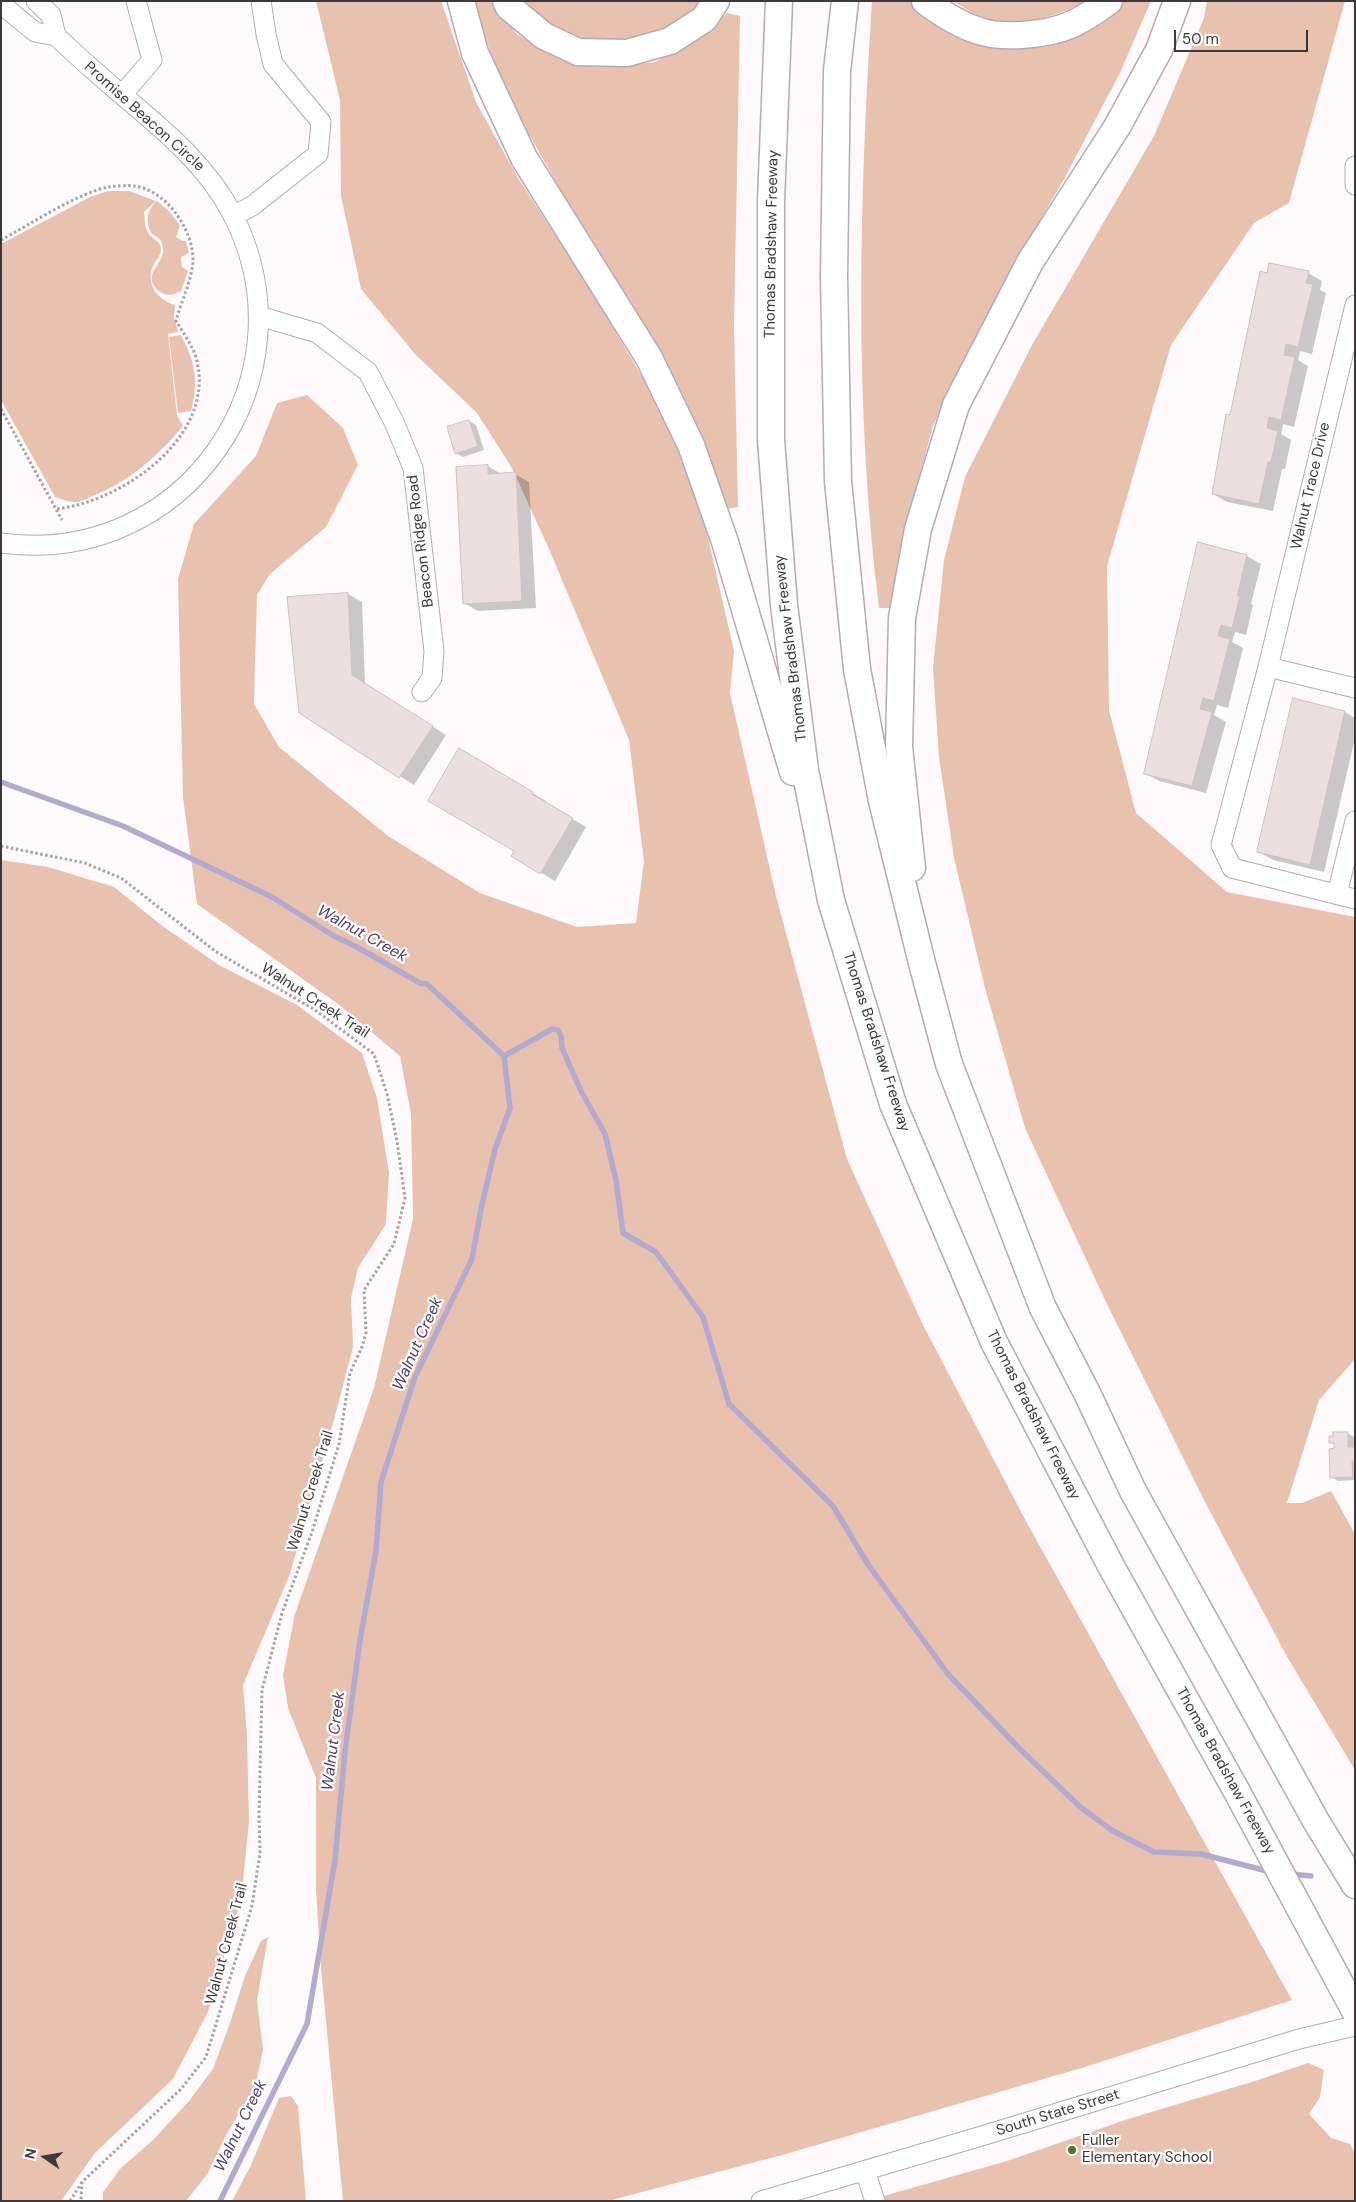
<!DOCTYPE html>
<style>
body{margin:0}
#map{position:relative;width:1356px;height:2202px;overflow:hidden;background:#fef9fb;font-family:"DM Sans",sans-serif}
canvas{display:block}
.frame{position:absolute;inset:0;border:2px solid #3d393b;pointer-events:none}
.north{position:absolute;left:20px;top:2132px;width:50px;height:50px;-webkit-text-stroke:4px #fff;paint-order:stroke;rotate:283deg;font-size:14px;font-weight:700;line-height:20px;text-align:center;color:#3d393b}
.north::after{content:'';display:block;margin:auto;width:18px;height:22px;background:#3d393b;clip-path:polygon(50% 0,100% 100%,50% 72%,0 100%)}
.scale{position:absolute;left:1174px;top:30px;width:134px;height:22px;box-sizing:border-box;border:2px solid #3d393b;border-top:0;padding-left:6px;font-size:15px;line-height:18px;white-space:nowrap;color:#3d393b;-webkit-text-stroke:4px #fff;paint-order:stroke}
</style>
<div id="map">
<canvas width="1356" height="2202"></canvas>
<div class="frame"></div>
<div class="north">N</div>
<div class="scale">50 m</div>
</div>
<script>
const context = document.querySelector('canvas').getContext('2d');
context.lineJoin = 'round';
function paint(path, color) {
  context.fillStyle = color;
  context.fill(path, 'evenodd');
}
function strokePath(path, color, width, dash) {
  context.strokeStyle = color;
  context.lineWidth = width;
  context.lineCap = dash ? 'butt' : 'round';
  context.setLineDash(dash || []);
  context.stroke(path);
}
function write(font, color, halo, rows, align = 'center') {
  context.font = font + ' "DM Sans",sans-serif';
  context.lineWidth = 4.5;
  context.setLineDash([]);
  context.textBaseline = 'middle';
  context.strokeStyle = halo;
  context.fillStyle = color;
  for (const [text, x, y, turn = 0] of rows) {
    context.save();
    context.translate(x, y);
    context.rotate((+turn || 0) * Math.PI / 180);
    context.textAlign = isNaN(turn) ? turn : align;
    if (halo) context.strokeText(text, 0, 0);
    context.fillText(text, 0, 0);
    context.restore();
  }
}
paint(new Path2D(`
 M 316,1 L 441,1 L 476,102 L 518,178 L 584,279 L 668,420 L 703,516 L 734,651 L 730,693 L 776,896 L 847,1159 L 923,1325 L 1027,1523 L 1292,2000 L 1085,2067 L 786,2154 L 608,2201 L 343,2201 L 321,1968 L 316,1890 L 316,1778 L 288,1708 L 283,1675 L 295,1614 L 374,1388 L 413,1219 L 411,1114 L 400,1056 L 338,1004 L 197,904 L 183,797 L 178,579 L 194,524 L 256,456 L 277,403 L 307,395 L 343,428 L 358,465 L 326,527 L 270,574 L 257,595 L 254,704 L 279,747 L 388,836 L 480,893 L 577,927 L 636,923 L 644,862 L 629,740 L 549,549 L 512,468 L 477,413 L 415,354 L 361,289 L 341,196 L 340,100 Z
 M 474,1 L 491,1 L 517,34 L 546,52 L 584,64 L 613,67 L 655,62 L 703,36 L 727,13 L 740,16 L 734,327 L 738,507 L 725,509 L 603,264 L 507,96 L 479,21 Z
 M 518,1 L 703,1 L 683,20 L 656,34 L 622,45 L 564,37 Z
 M 872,1 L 909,1 L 924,14 L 985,42 L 1121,1 L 1151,1 L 1120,73 L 1063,181 L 1011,270 L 970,347 L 933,426 L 909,515 L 893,608 L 879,608 C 854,407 859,203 872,1 Z
 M 952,1 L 1086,1 C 1058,16 1019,29 987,19 C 975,15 963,7 952,1 Z
 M 1207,1 L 1345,1 L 1289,203 L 1254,223 L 1171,345 L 1107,566 L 1109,710 L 1136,813 L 1227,892 L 1355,917 L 1355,1359 L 1319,1400 L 1287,1503 L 1302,1503 L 1331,1491 L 1355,1534 L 1355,1770 L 1286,1655 L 1205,1502 L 1105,1300 L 1025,1128 L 985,988 L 954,858 L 939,757 L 933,668 L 944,560 L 965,477 L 1032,345 L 1154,136 L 1204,18 Z
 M 108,191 L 129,191 L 156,201 L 144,212 C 145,219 144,228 149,234 C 153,240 161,241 161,249 C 161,256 156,260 153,266 C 145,284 158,300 175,305 L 174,317 L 178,332 L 168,334 L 177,415 L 183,426 C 158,456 131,480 95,495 C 90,497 83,501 77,502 C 70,503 62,499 55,497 L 1,400 L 1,244 L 90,197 Z
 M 157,201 L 170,212 L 180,225 L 176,237 L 182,241 L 186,241 L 189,253 L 181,257 L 182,267 L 188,271 L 181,291 C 173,295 167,297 159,291 C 141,276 162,265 163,252 C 163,248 162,244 161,240 L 151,233 C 146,220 146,211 157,201 Z
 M 181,335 C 195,362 199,381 191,411 L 178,413 L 169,337 Z
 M 1,860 L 48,867 L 114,887 L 161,925 L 219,965 L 297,1005 L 362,1053 L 377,1098 L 389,1173 L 386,1224 L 358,1268 L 351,1298 L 353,1347 L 335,1416 L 290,1574 L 243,1685 L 247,1736 L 249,1822 L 241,1900 L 208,2012 L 173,2079 L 95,2153 L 61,2201 L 1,2201 Z
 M 268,1937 L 257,2000 L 263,2050 L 255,2087 L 226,2135 L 208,2173 L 186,2201 L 103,2201 L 103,2192 L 121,2168 L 153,2140 L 189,2101 L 213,2069 L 230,2023 L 245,1976 L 261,1941 Z
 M 1308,2063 L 1324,2070 L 1320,2097 L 1309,2114 L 1331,2138 L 1350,2144 L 1355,2154 L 1355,2201 L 866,2201 L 1007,2161 L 1128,2119 L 1255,2081 Z
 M 291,2096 L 298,2106 L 306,2201 L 232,2201 L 251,2165 L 279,2098 Z`), '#e8c1af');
paint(new Path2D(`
 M 1308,273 L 1322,281 L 1320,290 L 1326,293 L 1312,354 L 1300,351 L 1298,360 L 1308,366 L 1294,427 L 1283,424 L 1281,434 L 1291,440 L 1285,469 L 1282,469 L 1273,511 L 1227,502 L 1213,494 L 1231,416 L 1268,274 Z
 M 469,421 L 476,425 L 484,450 L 463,457 L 456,453 Z
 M 488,466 L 501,474 L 515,474 L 529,482 L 536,608 L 478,611 L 464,603 Z
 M 1199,544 L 1247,556 L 1261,564 L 1251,604 L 1253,605 L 1246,635 L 1235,632 L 1232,642 L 1243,648 L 1228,708 L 1217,705 L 1214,715 L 1226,722 L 1206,793 L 1159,781 L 1145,773 Z
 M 348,594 L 362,602 L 365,684 L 446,735 L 414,785 L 300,713 Z
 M 1294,700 L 1345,712 L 1355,718 L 1355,738 L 1324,872 L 1273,860 L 1259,852 Z
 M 459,750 L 546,801 L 545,803 L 586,827 L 555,881 L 512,856 L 516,851 Z
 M 1347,1433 L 1354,1437 L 1355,1480 L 1338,1481 L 1332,1477 L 1335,1445 L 1331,1442 Z`), '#0003');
strokePath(new Path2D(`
 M 1,782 L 123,826 L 272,897 L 334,936 L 357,947 L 420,983 L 427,984 L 504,1056 L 510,1108 L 495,1149 L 481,1209 L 472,1259 L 415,1377 L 381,1482 L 376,1551 L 360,1640 L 345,1751 L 335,1860 L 307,2024 L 220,2201
 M 504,1056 L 552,1029 L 558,1030 L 561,1036 L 562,1048 L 580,1089 L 605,1134 L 616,1180 L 623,1233 L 656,1252 L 703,1317 L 729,1404 L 833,1506 L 869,1566 L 948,1674 L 1018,1747 L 1079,1806 L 1113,1831 L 1154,1852 L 1201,1854 L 1271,1872
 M 1290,1874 L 1311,1876`), '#b2abd0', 5.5);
const building = new Path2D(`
 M 1269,263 L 1309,271 L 1306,283 L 1313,284 L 1298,347 L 1286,344 L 1284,355 L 1295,357 L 1281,420 L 1269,417 L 1267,428 L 1278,431 L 1271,462 L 1268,462 L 1259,504 L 1212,494 L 1226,414 L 1230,415 L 1260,271 L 1267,273 Z
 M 469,420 L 478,446 L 455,454 L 447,427 Z
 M 488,465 L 488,474 L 516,472 L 522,601 L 463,604 L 456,467 Z
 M 1198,542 L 1247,555 L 1237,596 L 1240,596 L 1232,628 L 1221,625 L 1218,636 L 1230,639 L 1214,701 L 1203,698 L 1200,709 L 1212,712 L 1192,786 L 1144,774 Z
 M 348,593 L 352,675 L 433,726 L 399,778 L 299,713 L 287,597 Z
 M 1293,698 L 1345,711 L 1310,865 L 1257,852 Z
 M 459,748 L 533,792 L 532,794 L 573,818 L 540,874 L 511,856 L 514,851 L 428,801 Z
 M 1333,1432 L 1348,1432 L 1348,1447 L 1355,1447 L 1355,1462 L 1352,1462 L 1353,1477 L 1330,1478 L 1329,1449 L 1334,1448 L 1334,1443 L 1329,1443 L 1329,1436 L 1333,1436 Z`);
paint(building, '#ebdede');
strokePath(building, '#cec1c1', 1);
const minor = new Path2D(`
 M 36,1 L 51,15 L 56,36
 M 1,4 L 35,32 L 56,36 C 75,54 95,72 115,89 C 159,126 206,163 233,215 C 316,379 184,568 1,543
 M 122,95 L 152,60 L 136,1
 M 1355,166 L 1355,185
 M 233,216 L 252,206 L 318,154 L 321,122 L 273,64 L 266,34 L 261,1
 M 1355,305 L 1268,667 L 1221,845 L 1232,868 L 1355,899
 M 259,316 L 317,333 L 368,372 L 394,422 L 413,468 L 434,651 L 432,678 L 422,692
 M 1268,667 L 1355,688
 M 1337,894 L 1355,821
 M 865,2171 L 875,2201
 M 761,2201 L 985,2135 L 1299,2039 L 1355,2026`);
const highway = new Path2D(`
 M 461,1 L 475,53 L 524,158 L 649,358 L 691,445 L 725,542 L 793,772
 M 506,1 L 509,7 L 544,36 L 578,52 L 627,53 L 670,41 L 704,19 L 716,1
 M 779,1 L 771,201 L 771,440 L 784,605 L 805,770 L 831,900 L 893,1104 L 994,1342 L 1111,1566 L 1236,1790 L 1355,2011
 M 845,1 L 837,71 L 834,276 L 838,481 L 857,669 L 882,801 L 922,963 L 949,1064 L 1043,1308 L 1087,1393 L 1133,1491 L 1316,1821 L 1355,1885
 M 925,1 C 941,13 960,25 979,31 C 1002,39 1047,35 1070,25 C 1084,19 1097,10 1109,1
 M 912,868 L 899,747 L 902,618 L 918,529 L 956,405 L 1030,262 L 1117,127 L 1159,50 L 1177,1`);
strokePath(minor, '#b6abb0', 21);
strokePath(highway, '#b6abb0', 29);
strokePath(new Path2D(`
 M 1,240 C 29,225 78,193 108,187 C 115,186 127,185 134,186 C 167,190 194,231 193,262 C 191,282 181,302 176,321 C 184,334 196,350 198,366 C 211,440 121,502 56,509
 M 1,409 L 62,520
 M 1,846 L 85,863 L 121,878 L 215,951 L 315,1010 L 374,1054 L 387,1094 L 397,1141 L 405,1198 L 394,1244 L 364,1290 L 366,1333 L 362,1347 L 350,1373 L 339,1444 L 312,1532 L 282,1613 L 262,1690 L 259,1817 L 260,1853 L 252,1906 L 206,2057 L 181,2089 L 82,2182 L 81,2201
 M 70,2201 L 82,2182`), '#a7a3a5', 3, [2.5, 2.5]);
strokePath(minor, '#fff', 19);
strokePath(highway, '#fff', 26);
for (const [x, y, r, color] of [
 [1072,2150,5,"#55752c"]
]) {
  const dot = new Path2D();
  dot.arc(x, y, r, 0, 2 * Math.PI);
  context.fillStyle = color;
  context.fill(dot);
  strokePath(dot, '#fff', 2);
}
write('15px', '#3d393b', '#fff', [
 ["Promise Beacon Circle",144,117,42],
 ["Thomas Bradshaw Freeway",772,244,-89],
 ["Walnut Trace Drive",1311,486,-77],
 ["Beacon Ridge Road",421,541,-97],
 ["Thomas Bradshaw Freeway",791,648,-97],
 ["Walnut Creek Trail",315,1001,33],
 ["Thomas Bradshaw Freeway",876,1042,72],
 ["Thomas Bradshaw Freeway",1033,1415,63],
 ["Walnut Creek Trail",311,1491,-73],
 ["Thomas Bradshaw Freeway",1225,1771,61],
 ["Walnut Creek Trail",227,1944,-75],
 ["South State Street",1058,2113,-17]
]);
write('15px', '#3d393b', '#fff', [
 ["Fuller",1082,2141],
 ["Elementary School",1082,2158]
], 'left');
write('italic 16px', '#4b3f71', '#fff', [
 ["Walnut Creek",362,934,29],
 ["Walnut Creek",418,1344,-66],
 ["Walnut Creek",334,1741,-83],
 ["Walnut Creek",241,2126,-64]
]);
</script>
